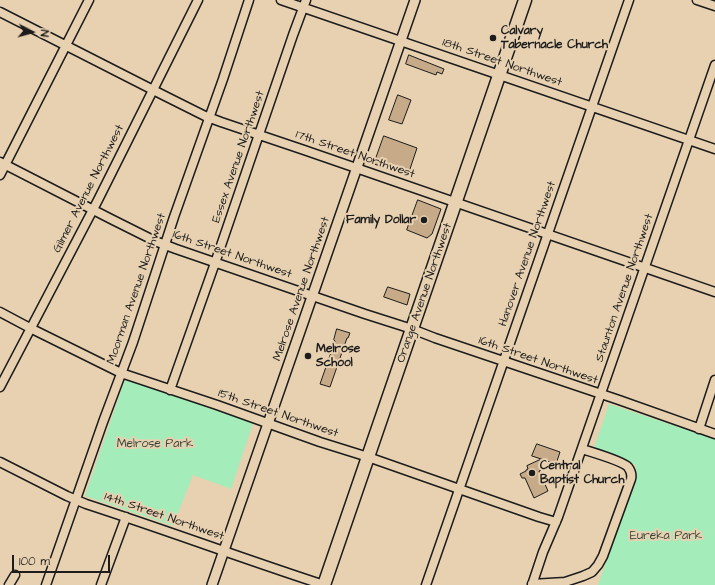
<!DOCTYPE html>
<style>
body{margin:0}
#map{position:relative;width:715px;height:585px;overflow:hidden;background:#e7d1b1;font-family:"Architects Daughter",sans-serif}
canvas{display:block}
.north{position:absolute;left:12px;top:12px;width:40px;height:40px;-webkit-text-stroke:3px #e7d1b1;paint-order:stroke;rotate:96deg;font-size:11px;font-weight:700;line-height:16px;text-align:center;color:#1c1c1c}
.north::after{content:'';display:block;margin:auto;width:14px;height:18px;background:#1c1c1c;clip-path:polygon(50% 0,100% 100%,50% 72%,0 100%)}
.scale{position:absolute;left:12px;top:555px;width:98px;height:18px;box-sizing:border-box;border:2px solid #1c1c1c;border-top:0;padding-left:5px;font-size:12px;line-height:14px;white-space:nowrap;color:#1c1c1c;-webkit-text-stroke:3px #e7d1b1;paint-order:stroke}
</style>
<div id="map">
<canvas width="715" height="585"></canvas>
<div class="north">N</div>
<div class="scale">100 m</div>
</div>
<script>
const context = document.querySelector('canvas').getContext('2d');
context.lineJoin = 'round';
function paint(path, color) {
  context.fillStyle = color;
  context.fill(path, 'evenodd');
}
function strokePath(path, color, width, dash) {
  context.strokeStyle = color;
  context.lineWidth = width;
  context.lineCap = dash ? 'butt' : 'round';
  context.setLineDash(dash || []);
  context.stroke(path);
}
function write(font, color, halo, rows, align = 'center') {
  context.font = font + ' "Architects Daughter",sans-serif';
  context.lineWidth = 4;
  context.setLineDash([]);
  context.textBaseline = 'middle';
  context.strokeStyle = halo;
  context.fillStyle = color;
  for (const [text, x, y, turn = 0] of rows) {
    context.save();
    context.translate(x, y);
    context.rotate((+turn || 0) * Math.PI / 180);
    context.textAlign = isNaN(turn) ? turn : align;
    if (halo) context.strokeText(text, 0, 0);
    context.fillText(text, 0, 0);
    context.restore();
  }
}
paint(new Path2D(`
 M 125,379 L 253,423 L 231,489 L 193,475 L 173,526 L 85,496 Z
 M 609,404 L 715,439 L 715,585 L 598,585 L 604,568 L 635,476 L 636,465 L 594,448 Z`), '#a4ecb9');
const building = new Path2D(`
 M 409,55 L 444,69 L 442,74 L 437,72 L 436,75 L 406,64 Z
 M 398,95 L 411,100 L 402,124 L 389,120 Z
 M 384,136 L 417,148 L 408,175 L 374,164 Z
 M 418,200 L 441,209 L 432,234 L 427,238 L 407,230 Z
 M 388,287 L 410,294 L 407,305 L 384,297 Z
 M 337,329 L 350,333 L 348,338 L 347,338 L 330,387 L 320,384 L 335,341 L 334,340 Z
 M 537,444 L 560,452 L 556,464 L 532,456 Z
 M 540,460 L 544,469 L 539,471 L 548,491 L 534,498 L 525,478 L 522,478 L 520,474 L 526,471 L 526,470 L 528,469 L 527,466 Z`);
paint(building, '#c7aa87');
strokePath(building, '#1c1c1c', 1);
const minor = new Path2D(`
 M 281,0 L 715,149
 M 697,0 L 715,6
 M 0,12 L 165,96 L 205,116 L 221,122 L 304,150 L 715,292
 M 0,162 L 111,219 L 155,241 L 176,249 L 365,314 L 412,329 L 435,338 L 619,400 L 715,434
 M 0,175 L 89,0
 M 0,312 L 30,328 L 121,373 L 217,405 L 320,442 L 368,457 L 539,517 L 556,522
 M 0,387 L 98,200 L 198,0
 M 170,390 L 215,263 L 293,35 L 306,0
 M 699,429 L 715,380
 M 0,462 L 67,496 L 86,504 C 166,530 244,559 324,585
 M 532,584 L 565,582 L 583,576 L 592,572 L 598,565 L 603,556 L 631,479 C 632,475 631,471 628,467 C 623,461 591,452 582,449
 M 9,585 L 15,575
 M 46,585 L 103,422 L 133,342 L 174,217 L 223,79 L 249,0
 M 101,585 L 126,517
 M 426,585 L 629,0
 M 532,585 L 543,552 L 558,517 L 715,65`);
const tertiary = new Path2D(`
 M 212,585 L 415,0`);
const primary = new Path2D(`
 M 324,585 L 525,0`);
strokePath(minor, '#1c1c1c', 11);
strokePath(tertiary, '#1c1c1c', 12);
strokePath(primary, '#1c1c1c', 15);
strokePath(minor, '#e7d1b1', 8);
strokePath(tertiary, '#e7d1b1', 9);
strokePath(primary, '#e7d1b1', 12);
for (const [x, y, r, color] of [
 [493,38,4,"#1c1c1c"],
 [424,220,4,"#1c1c1c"],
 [308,356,4,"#1c1c1c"],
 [532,473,4,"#1c1c1c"]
]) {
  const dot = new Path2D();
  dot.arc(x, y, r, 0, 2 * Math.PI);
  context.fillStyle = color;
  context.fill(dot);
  strokePath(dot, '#e7d1b1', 1.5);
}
write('bold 12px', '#1c1c1c', '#e7d1b1', [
 ["Calvary",501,31],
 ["Tabernacle Church",501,45],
 ["Family Dollar",416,220,"right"],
 ["Melrose",316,349],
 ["School",316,363],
 ["Central",540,466],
 ["Baptist Church",540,480]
], 'left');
write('12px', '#1c1c1c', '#e7d1b1', [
 ["18th Street Northwest",502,63,19],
 ["17th Street Northwest",355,155,19],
 ["Essex Avenue Northwest",239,157,-71],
 ["Gilmer Avenue Northwest",89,189,-63],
 ["Hanover Avenue Northwest",528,254,-71],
 ["16th Street Northwest",232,255,19],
 ["Staunton Avenue Northwest",625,288,-71],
 ["Moorman Avenue Northwest",137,289,-71],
 ["Melrose Avenue Northwest",302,289,-71],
 ["Orange Avenue Northwest",425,293,-71],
 ["16th Street Northwest",538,361,19],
 ["15th Street Northwest",278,414,19],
 ["14th Street Northwest",164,517,19]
]);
write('12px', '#37463b', '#e7d1b1', [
 ["Melrose Park",155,444],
 ["Eureka Park",666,536]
]);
</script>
